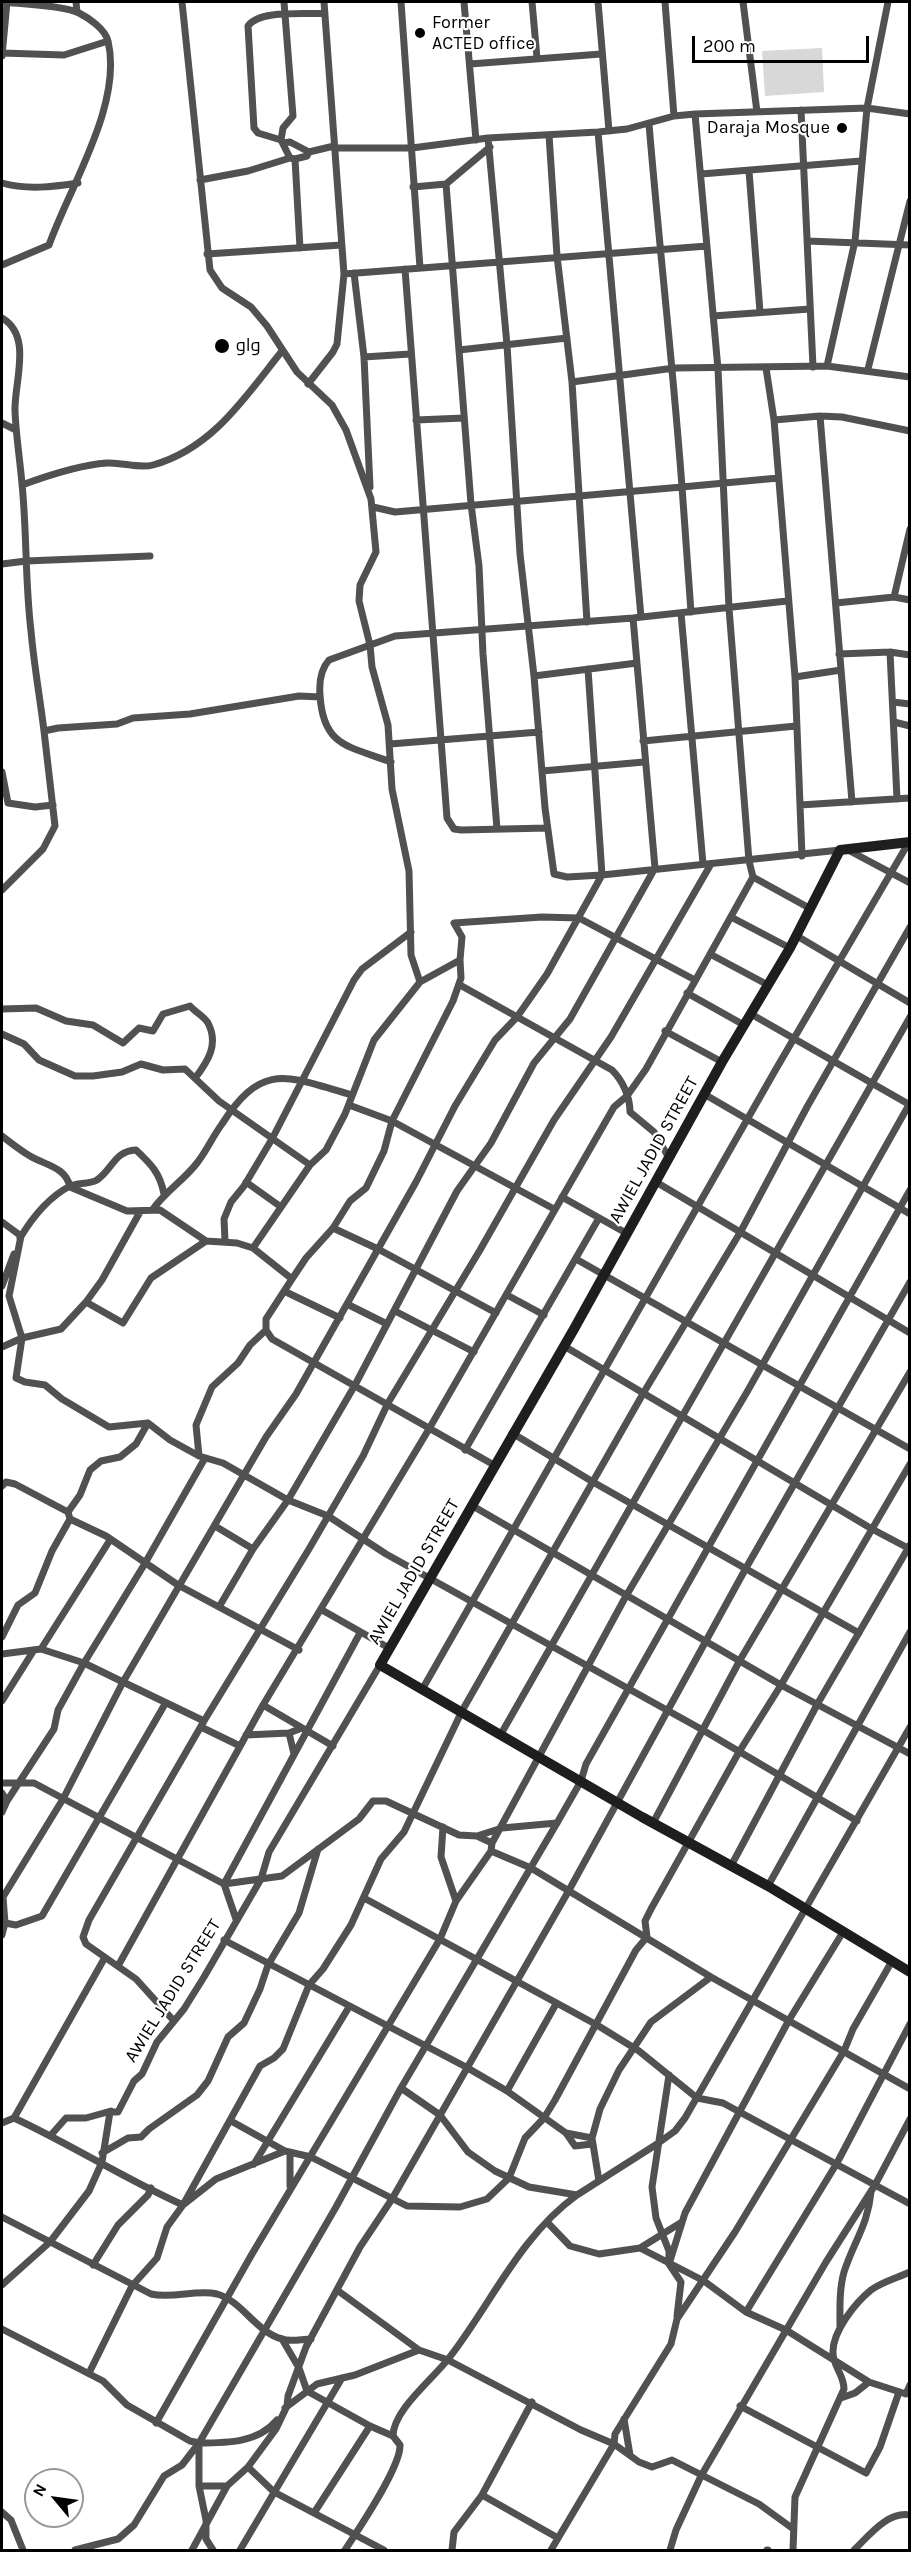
<!DOCTYPE html>
<meta charset="utf-8">
<style>
body{margin:0}
#map{position:relative;width:911px;height:2552px;overflow:hidden;background:#fff;font-family:Karla,sans-serif}
canvas{display:block}
.frame{position:absolute;inset:0;border:3px solid #000;pointer-events:none}
.north{position:absolute;left:24px;top:2468px;width:60px;height:60px;box-sizing:border-box;background:#fff;border:2px solid #999;border-radius:50%;rotate:299deg;font-size:16px;font-weight:700;line-height:24px;text-align:center;color:#000}
.north::after{content:'';display:block;margin:auto;width:21px;height:27px;background:#000;clip-path:polygon(50% 0,100% 100%,50% 72%,0 100%)}
.scale{position:absolute;left:692px;top:36px;width:177px;height:27px;box-sizing:border-box;border:3px solid #000;border-top:0;padding-left:8px;font-size:18px;line-height:21px;white-space:nowrap;color:#000;-webkit-text-stroke:4px #fff;paint-order:stroke}
</style>
<div id="map">
<canvas width="911" height="2552"></canvas>
<div class="frame"></div>
<div class="north">N</div>
<div class="scale">200 m</div>
</div>
<script>
const context = document.querySelector('canvas').getContext('2d');
context.lineJoin = 'round';
function paint(path, color) {
  context.fillStyle = color;
  context.fill(path, 'evenodd');
}
function strokePath(path, color, width, dash) {
  context.strokeStyle = color;
  context.lineWidth = width;
  context.lineCap = dash ? 'butt' : 'round';
  context.setLineDash(dash || []);
  context.stroke(path);
}
function write(font, color, halo, rows, align = 'center') {
  context.font = font + ' Karla,Cairo,sans-serif';
  context.lineWidth = 4.5;
  context.setLineDash([]);
  context.textBaseline = 'middle';
  context.strokeStyle = halo;
  context.fillStyle = color;
  for (const [text, x, y, turn = 0] of rows) {
    context.save();
    context.translate(x, y);
    context.rotate((+turn || 0) * Math.PI / 180);
    context.textAlign = isNaN(turn) ? turn : align;
    if (halo) context.strokeText(text, 0, 0);
    context.fillText(text, 0, 0);
    context.restore();
  }
}
paint(new Path2D(`
 M 822,48 L 824,92 L 765,96 L 762,51 Z`), '#d8d8d8');
strokePath(new Path2D(`
 M 2,2 C 21,4 62,5 79,13 C 89,18 105,29 108,41 C 123,104 70,186 49,245 L 2,265
 M 76,2 L 77,12
 M 182,2 L 210,270 L 222,288 L 251,307 L 267,326 L 297,372 L 332,405 L 346,430 L 371,499 L 376,552 L 360,585 L 359,601 L 370,645 L 372,667 L 388,725 L 392,789 L 409,871 L 411,955 L 420,982
 M 401,2 L 420,268
 M 464,2 L 476,140
 M 532,2 L 537,58
 M 598,2 L 609,131
 M 665,2 L 674,116
 M 743,2 L 757,112
 M 2,53 L 64,55 L 108,41
 M 2,56 L 7,2
 M 470,64 L 601,54
 M 801,110 L 813,367
 M 598,132 L 641,617
 M 549,135 L 557,256 L 572,382 L 587,622
 M 488,138 L 507,345 L 520,554 L 534,676 L 545,808 L 554,874 L 567,877 L 602,875 L 840,850
 M 281,140 L 283,128 L 293,116 L 284,2
 M 283,143 L 290,142 L 309,152
 M 335,148 L 412,148 L 488,138 L 598,132 L 627,129 L 674,116 L 695,114 L 867,108 L 910,114
 M 290,158 L 281,140 L 258,133 L 254,128 L 248,26 C 260,9 306,15 325,13
 M 295,159 L 300,248
 M 749,171 L 760,312
 M 701,174 L 861,161
 M 200,180 L 248,171 L 290,158 L 295,159 L 307,156 L 309,152 L 334,146
 M 2,183 C 27,190 52,187 78,183
 M 446,184 L 490,147
 M 413,187 L 446,184 L 471,504 L 479,566 L 483,654 L 497,829
 M 807,241 L 910,245
 M 207,254 L 341,245
 M 405,269 L 447,818 L 454,829 L 461,830 L 547,828
 M 354,273 L 364,357 L 410,354
 M 344,274 L 707,246
 M 713,316 L 810,309
 M 2,318 C 33,336 14,382 15,411 C 16,436 20,460 22,484 C 27,533 25,582 31,631 C 34,665 40,698 44,731
 M 459,350 L 567,338
 M 364,357 L 370,487
 M 827,366 L 855,241 L 867,108 L 888,2
 M 766,368 L 774,420 L 795,677 L 802,856
 M 868,369 L 910,201
 M 572,382 L 674,368 L 827,366 L 910,377
 M 308,384 L 333,352 L 337,344 L 344,274 L 324,2
 M 820,416 L 852,802
 M 416,420 L 464,418
 M 774,420 L 820,416 L 842,417 L 910,431
 M 2,423 L 16,430
 M 22,485 C 49,475 79,465 107,463 C 122,462 139,469 153,465 C 213,448 245,397 282,351
 M 373,507 L 395,512 L 682,487 C 673,365 659,245 649,124
 M 2,564 L 26,561 L 150,556
 M 894,597 L 910,529
 M 836,603 L 894,597 L 910,600
 M 691,612 L 682,487 L 778,478
 M 681,613 L 703,864
 M 890,652 L 897,799
 M 839,654 L 890,652 L 910,655
 M 534,676 L 637,663
 M 795,677 L 841,670
 M 893,702 L 910,704
 M 894,722 L 910,726
 M 643,741 L 796,726
 M 390,744 L 539,732
 M 391,762 C 349,746 323,747 320,695 C 319,682 320,670 329,660 L 395,636 L 633,618 L 787,601
 M 542,771 L 644,762
 M 2,772 L 8,803 L 35,807 L 53,805
 M 800,805 L 910,798
 M 848,850 L 910,883
 M 753,877 L 811,909
 M 2,890 L 43,849 L 55,826 L 44,731 L 58,728 L 117,724 L 133,718 L 190,714 L 299,696 L 320,697
 M 731,917 L 790,948
 M 797,936 L 910,1003
 M 710,954 L 768,985
 M 460,985 L 612,1070 C 623,1081 630,1097 630,1112 L 654,1132 L 669,1158
 M 687,993 L 744,1025
 M 2,1009 L 36,1008 L 66,1021 L 93,1025 L 123,1043 L 139,1028 L 153,1031 L 163,1014 L 190,1006 C 195,1012 204,1016 208,1023 C 219,1044 208,1061 196,1077
 M 751,1014 L 910,1105
 M 665,1031 L 722,1062
 M 2,1034 L 24,1044 L 39,1060 L 75,1076 L 93,1076 L 122,1072 L 141,1064 L 163,1070 L 185,1069 L 219,1101 L 310,1165 L 326,1150 L 345,1114 L 374,1040 L 420,982 L 460,960 L 462,937 L 454,923 L 542,917 L 579,918 L 695,980
 M 704,1094 L 910,1214
 M 349,1105 L 392,1121 L 554,1209
 M 2,1136 C 11,1143 20,1150 30,1156 C 45,1165 66,1167 70,1187 L 127,1211 L 160,1210 L 206,1241 L 237,1243 L 253,1248 L 292,1279 L 266,1319 L 266,1330 L 272,1339 L 494,1465
 M 246,1182 L 281,1207
 M 656,1182 L 910,1333
 M 562,1197 L 626,1233
 M 153,1209 C 166,1191 184,1180 197,1163 C 207,1150 213,1136 222,1124 C 263,1060 288,1077 352,1095
 M 2,1222 L 21,1236
 M 333,1228 L 378,1249 L 496,1313
 M 21,1236 L 9,1296 L 22,1338 L 16,1378 L 25,1382 L 45,1385 L 62,1399 L 109,1427 L 148,1423 L 170,1440 L 199,1456 L 223,1463 L 288,1500 L 328,1516 L 386,1554 L 701,1729 L 857,1821
 M 20,1238 C 32,1218 49,1197 70,1186 C 78,1183 90,1184 97,1180 C 113,1169 114,1151 136,1150 C 151,1164 160,1173 164,1194
 M 225,1241 L 224,1219 L 231,1202 L 244,1186 L 272,1139 L 354,980 L 362,969 L 411,932
 M 253,1248 L 310,1165
 M 576,1259 L 910,1449
 M 292,1279 L 306,1258 L 333,1228 L 350,1201 L 366,1188 L 384,1151 L 392,1121 L 453,1001 L 461,978 L 460,960
 M 2,1286 L 14,1254
 M 286,1292 L 340,1318
 M 507,1295 L 544,1315
 M 86,1302 L 102,1280 L 140,1212
 M 347,1304 L 387,1324
 M 395,1311 L 474,1352
 M 564,1346 L 872,1529 L 908,1548
 M 2,1347 L 22,1338 L 61,1329 L 86,1302 L 123,1323 L 151,1278 L 206,1241
 M 512,1433 L 593,1482 L 859,1633
 M 465,1450 L 599,1218
 M 199,1456 L 196,1425 L 212,1387 L 238,1363 L 250,1345 L 266,1330
 M 2,1486 L 6,1482 L 15,1484 L 68,1512 L 70,1519 L 106,1536 L 178,1585 L 299,1650
 M 471,1505 L 781,1685 L 910,1754
 M 68,1512 L 80,1495 L 90,1470 L 101,1461 L 120,1457 L 136,1444 L 148,1423
 M 215,1526 L 253,1549
 M 219,1607 L 253,1549 L 288,1500 L 355,1385 L 457,1191 L 491,1143 L 534,1063 L 570,1019 L 655,868 L 633,618
 M 322,1610 L 389,1648
 M 2,1637 L 18,1605 L 35,1593 L 52,1551 L 70,1519
 M 41,1649 L 110,1540
 M 2,1654 L 41,1649 L 84,1663 L 144,1565 L 205,1458
 M 423,1688 L 776,1069 L 909,842
 M 2,1701 L 34,1650
 M 263,1705 L 333,1746
 M 201,1727 L 240,1746
 M 289,1733 L 294,1754
 M 501,1734 L 910,1017
 M 246,1735 L 289,1733 L 302,1728
 M 2,1783 L 34,1783 L 224,1884 L 282,1876 L 359,1819 L 373,1801 L 386,1801 L 459,1835 L 477,1836 L 492,1843
 M 2,1793 L 7,1801 L 2,1812
 M 7,1801 L 54,1729 L 58,1710 L 84,1663 L 123,1682 L 266,1437 L 296,1394 L 416,1182 L 455,1106 L 495,1040 L 517,1017 L 547,974 L 602,875 L 588,669
 M 653,1823 L 740,1660 L 910,1372
 M 443,1827 L 441,1857 L 456,1901
 M 477,1836 L 502,1828 L 557,1823
 M 491,1851 L 531,1868 L 711,1977 L 910,2089
 M 731,1866 L 818,1703 L 910,1545
 M 768,1886 L 910,1632
 M 364,1898 L 597,2025 L 639,2051 L 697,2098 L 723,2103 L 910,2204
 M 236,1919 L 224,1884 L 360,1633
 M 5,1923 L 3,1897 L 63,1799 L 123,1682 L 204,1721
 M 2,1935 L 5,1923 L 16,1925 L 42,1916 L 165,1704
 M 224,1940 L 466,2067 L 507,2091 L 566,2133 L 575,2146 L 592,2144
 M 118,1966 L 263,1705 L 429,1429 L 614,1107 L 627,1096 L 646,1069 L 753,877 L 749,861 L 729,608 L 718,369 L 695,114
 M 174,2021 L 136,1979 L 86,1944 L 83,1937 L 89,1920 L 204,1721 L 309,1549 L 363,1456 L 388,1403 L 480,1250 L 554,1120 L 611,1037 L 711,864
 M 669,2075 L 652,2187 L 656,2218 L 669,2251 L 669,2264 L 681,2282 L 677,2316
 M 401,2088 L 440,2115 L 468,2152 L 495,2171 L 529,2187 L 577,2195 L 657,2144 L 675,2131 L 685,2118 L 910,1727
 M 507,2091 L 556,2004
 M 14,2118 C 72,2145 125,2179 183,2205 L 216,2179 L 285,2151
 M 231,2121 L 285,2151 L 311,2157 L 407,2206 L 460,2207 L 487,2199 L 509,2178 L 525,2138 L 544,2118 L 555,2100 L 636,1950 L 647,1937 L 645,1921 L 651,1909 L 739,1752 L 781,1685 L 910,1464
 M 2,2123 L 14,2118 L 104,1959
 M 566,2133 L 592,2138
 M 51,2135 L 66,2118 L 86,2118 L 111,2111
 M 102,2153 L 128,2138 L 141,2137 L 149,2129 L 197,2095 L 208,2081 L 228,2037 L 244,2023 L 260,1989 L 268,1965 L 299,1913 L 318,1849
 M 290,2153 L 290,2186
 M 254,2164 L 349,2007
 M 599,2181 L 592,2138 L 600,2109 L 619,2070 L 651,2022 L 711,1977
 M 2,2217 L 151,2294 C 173,2299 197,2289 217,2294 C 242,2301 256,2332 282,2339 C 290,2342 302,2339 311,2339
 M 547,2222 L 570,2246 L 599,2254 L 640,2248 L 704,2281 L 746,2312 L 786,2330 L 869,2382 L 906,2394 L 910,2385
 M 640,2248 L 682,2222
 M 669,2264 L 685,2213 L 789,2020 L 843,1932
 M 93,2265 L 118,2225 L 148,2195 L 151,2188
 M 2,2285 L 50,2242 L 89,2191 L 102,2162 L 110,2112 L 118,2112 L 134,2081 L 142,2074 L 157,2042 L 184,2009 L 204,1977 L 261,1879 L 269,1852 L 380,1665
 M 337,2290 L 419,2350 L 448,2360 L 581,2430 L 614,2444 L 639,2462 L 652,2467 L 672,2460 L 759,2504 L 792,2528
 M 746,2312 L 837,2163 L 910,2024
 M 840,2328 C 840,2309 839,2290 844,2272 C 854,2241 868,2225 871,2192
 M 2,2329 L 103,2381 L 127,2405 L 190,2441 L 199,2443 L 199,2486 L 206,2520 L 206,2539 L 213,2550
 M 282,2339 L 299,2368 L 307,2391 L 370,2426 L 393,2436 L 400,2445 C 401,2467 358,2530 345,2550
 M 89,2373 L 132,2286 L 157,2258 L 167,2227 L 183,2205 L 260,2066 L 274,2058 L 283,2049 L 309,1985 L 323,1969 L 351,1925 L 381,1859 L 404,1832 L 462,1711 L 644,1392 L 741,1231 L 807,1107 L 910,927
 M 841,2398 L 855,2393 L 869,2382
 M 740,2406 L 866,2473 L 880,2447 L 899,2392
 M 285,2408 L 317,2384 L 355,2375 L 419,2350
 M 624,2419 L 630,2455
 M 156,2423 L 252,2254 L 440,1939 L 456,1901 L 491,1851 L 492,1843 L 626,1596 L 747,1392 L 910,1103
 M 393,2436 C 393,2410 434,2378 449,2358 C 491,2304 520,2236 577,2195
 M 199,2443 C 227,2443 258,2443 277,2420
 M 248,2467 L 274,2492 L 384,2550
 M 199,2486 L 227,2486
 M 482,2495 L 558,2538
 M 2,2512 L 11,2520 L 23,2550
 M 314,2513 L 370,2426
 M 75,2550 L 118,2539 L 134,2525 L 164,2476 L 182,2465 L 199,2443 L 336,2207 L 401,2088 L 557,1823 L 581,1781 L 586,1764 L 910,1190
 M 192,2550 L 227,2486 L 248,2467 L 276,2429 L 287,2406 L 288,2396 L 306,2347 L 360,2247 L 392,2199 L 568,1892 L 746,1568 L 910,1282
 M 240,2550 L 342,2378
 M 452,2550 L 454,2532 L 482,2495 L 532,2402
 M 551,2550 L 614,2444 L 615,2434 L 671,2344 L 677,2319 L 735,2232 L 844,2051 L 853,2029 L 892,1961
 M 670,2550 L 676,2530 L 701,2476 L 826,2262 L 875,2185 L 910,2119
 M 767,2550 L 768,2550
 M 793,2550 L 795,2497 L 844,2389 C 844,2375 833,2366 833,2353 C 832,2332 855,2303 871,2290 C 882,2282 897,2278 910,2272
 M 854,2550 C 868,2537 887,2511 910,2515`), '#515151', 7);
strokePath(new Path2D(`
 M 910,842 L 840,850 L 790,948 L 722,1062 L 574,1329 L 380,1665 L 642,1817 L 768,1886 L 910,1972`), '#1e1e1e', 10);
for (const [x, y, r, color] of [
 [420,33,6,"#000"],
 [842,128,6,"#000"],
 [222,346,8,"#000"]
]) {
  const dot = new Path2D();
  dot.arc(x, y, r, 0, 2 * Math.PI);
  context.fillStyle = color;
  context.fill(dot);
  strokePath(dot, '#fff', 2);
}
write('18px', '#000', '#fff', [
 ["Former",432,23],
 ["ACTED office",432,44],
 ["Daraja Mosque",830,128,"right"],
 ["واو",236,346]
], 'left');
write('18px', '#000', '#fff', [
 ["AWIEL JADID STREET",654,1150,-61],
 ["AWIEL JADID STREET",414,1572,-60],
 ["AWIEL JADID STREET",173,1991,-58]
]);
</script>
